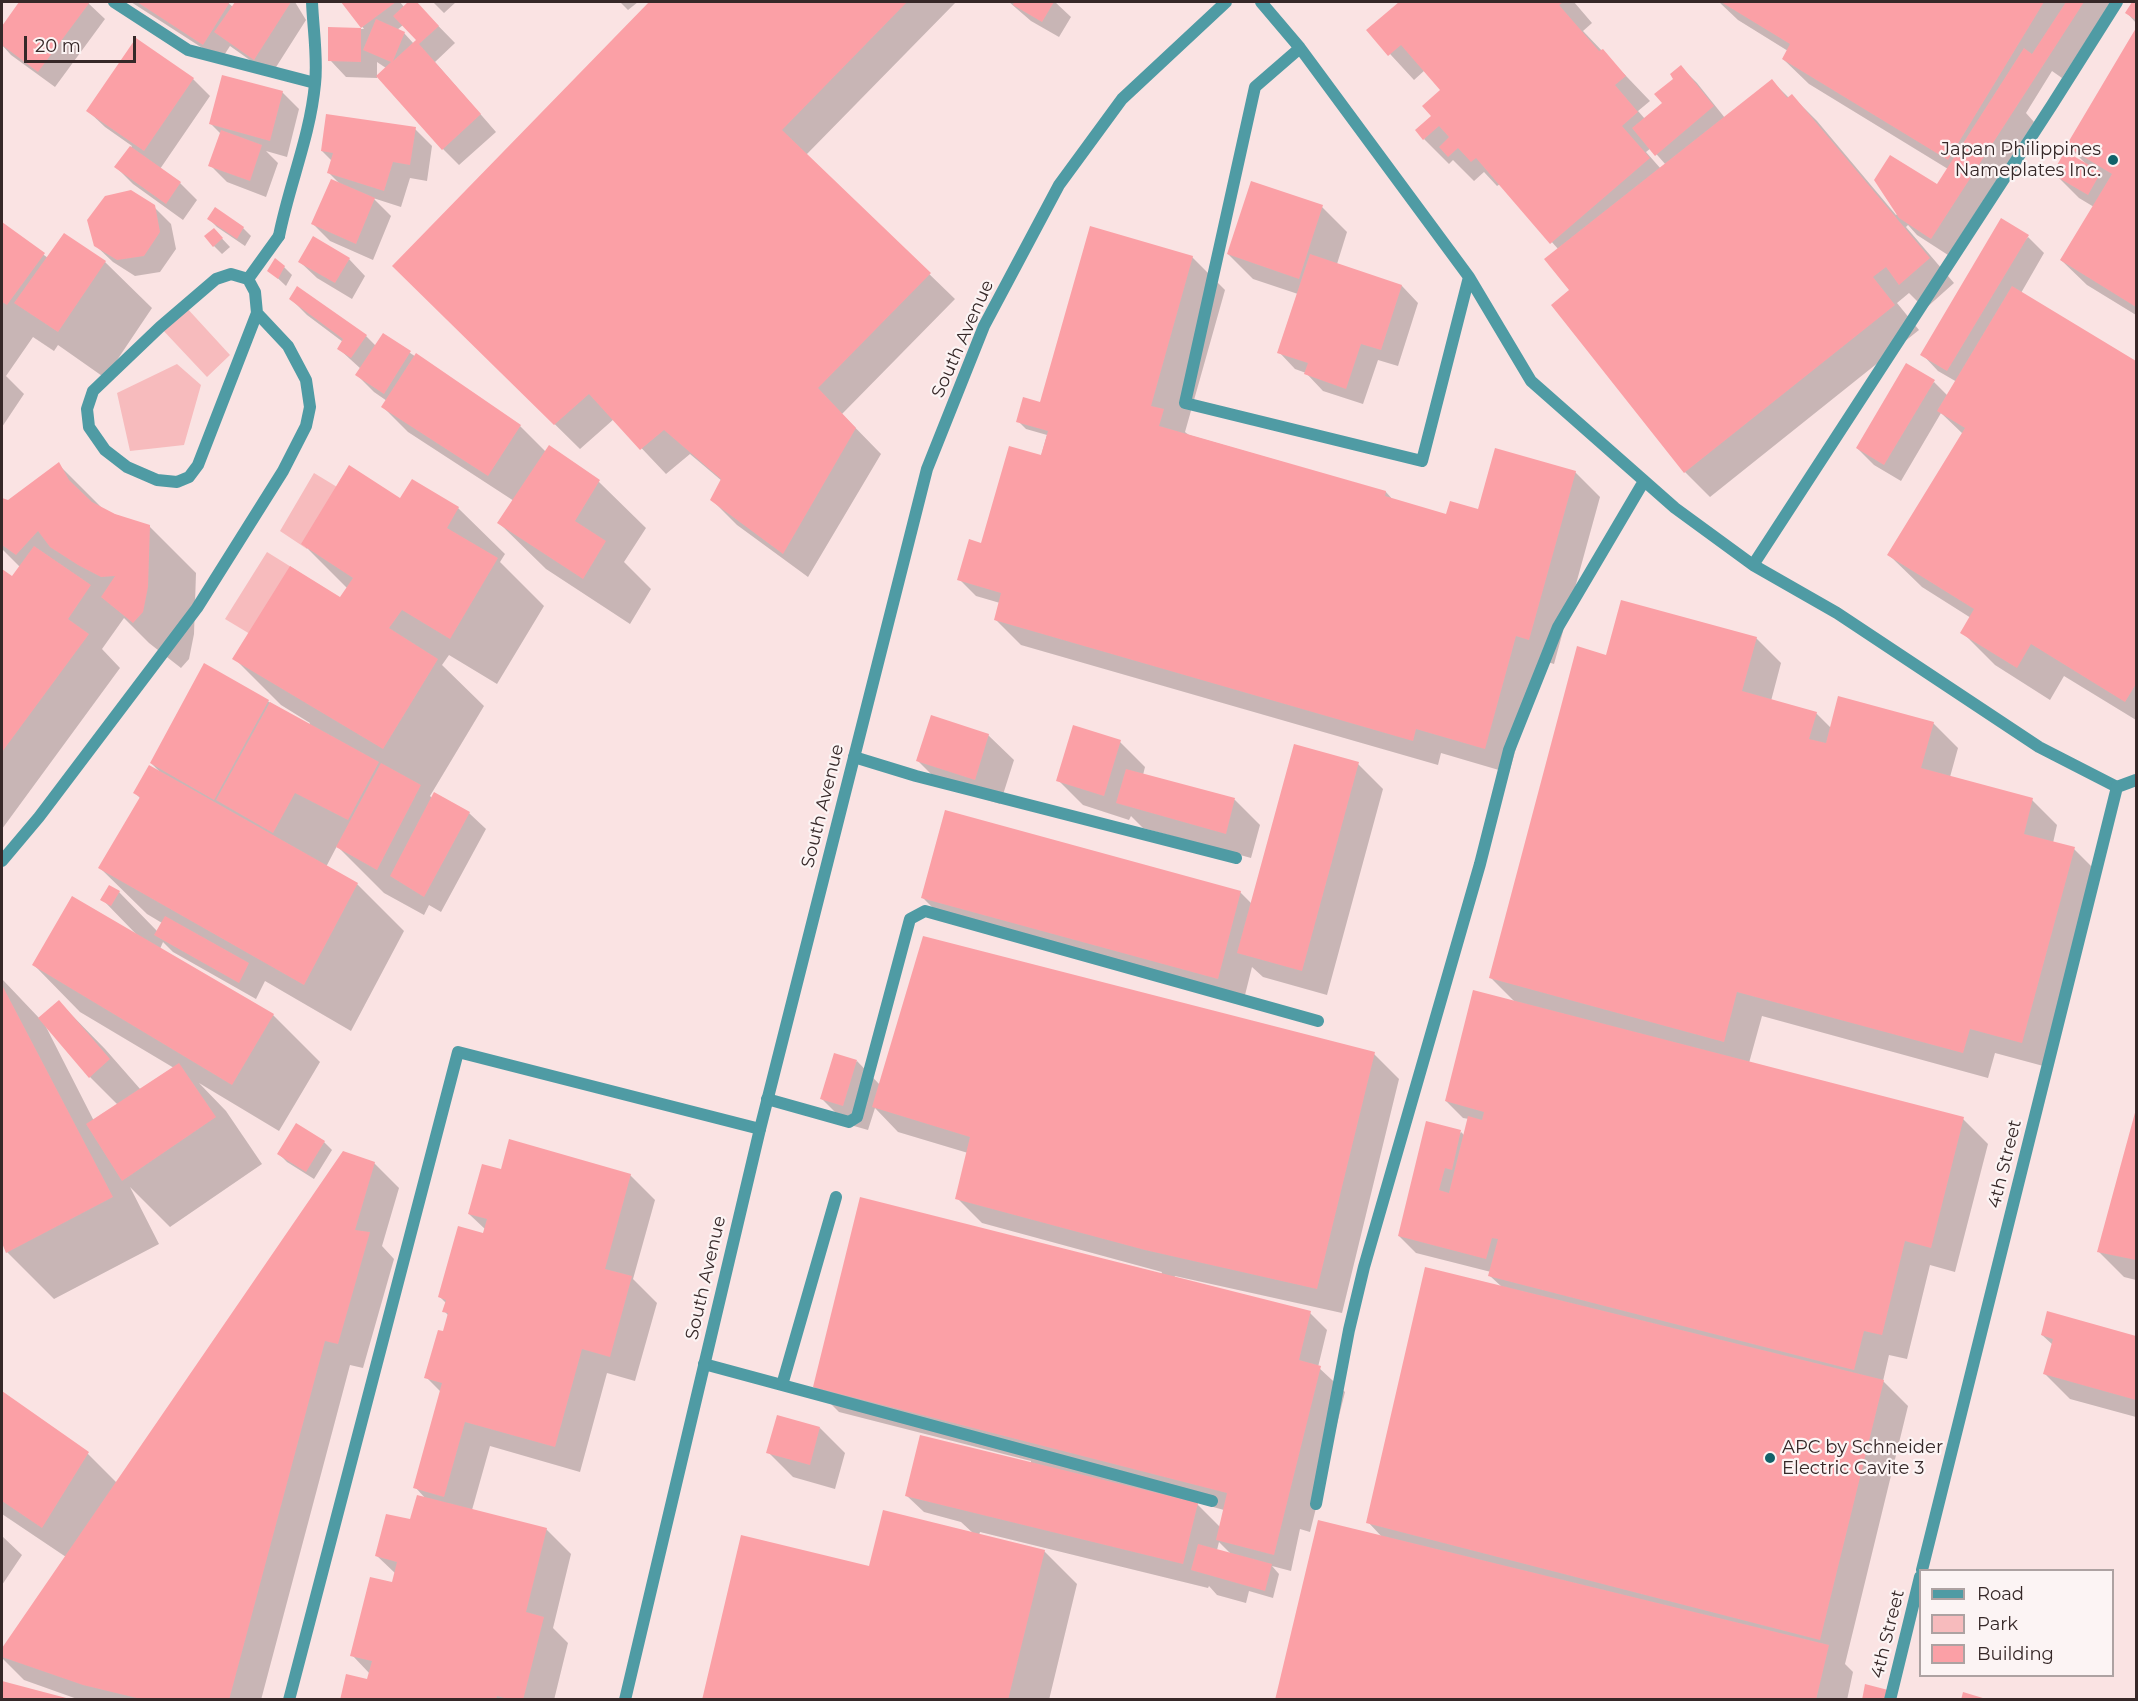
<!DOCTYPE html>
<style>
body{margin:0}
#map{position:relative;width:2138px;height:1701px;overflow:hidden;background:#fae3e3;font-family:Montserrat,sans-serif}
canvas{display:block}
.frame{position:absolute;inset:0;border:3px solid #362828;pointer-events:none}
.legend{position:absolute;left:1919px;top:1569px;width:195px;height:108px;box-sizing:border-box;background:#fcf4f4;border:2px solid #ada2a2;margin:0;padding:8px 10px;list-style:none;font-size:18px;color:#362828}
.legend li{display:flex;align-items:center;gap:12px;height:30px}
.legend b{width:30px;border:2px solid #ada2a2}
.scale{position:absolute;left:24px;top:36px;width:112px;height:27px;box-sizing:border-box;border:3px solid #362828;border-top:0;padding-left:8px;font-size:18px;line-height:21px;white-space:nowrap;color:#362828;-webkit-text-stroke:4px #fcf4f4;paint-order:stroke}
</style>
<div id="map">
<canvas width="2138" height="1701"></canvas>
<div class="frame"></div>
<ul class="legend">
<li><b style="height:8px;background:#4f9ba4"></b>Road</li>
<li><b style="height:16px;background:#f7bbbd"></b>Park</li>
<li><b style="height:16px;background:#fba0a6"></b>Building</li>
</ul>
<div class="scale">20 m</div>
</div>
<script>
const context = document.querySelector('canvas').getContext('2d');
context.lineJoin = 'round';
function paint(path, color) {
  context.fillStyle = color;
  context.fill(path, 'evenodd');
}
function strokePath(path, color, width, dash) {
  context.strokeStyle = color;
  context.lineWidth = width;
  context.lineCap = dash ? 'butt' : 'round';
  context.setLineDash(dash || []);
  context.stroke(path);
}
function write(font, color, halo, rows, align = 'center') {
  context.font = font + ' Montserrat,sans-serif';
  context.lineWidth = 4.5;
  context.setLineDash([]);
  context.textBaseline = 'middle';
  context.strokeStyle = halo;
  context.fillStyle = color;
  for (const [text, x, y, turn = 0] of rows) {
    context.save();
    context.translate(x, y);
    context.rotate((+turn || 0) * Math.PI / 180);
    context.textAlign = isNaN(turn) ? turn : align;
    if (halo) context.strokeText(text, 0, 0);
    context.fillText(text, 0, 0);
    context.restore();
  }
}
paint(new Path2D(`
 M 185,306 L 230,355 L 207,377 L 160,327 Z
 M 177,364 L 201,385 L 184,445 L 130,451 L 117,393 Z
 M 314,473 L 342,490 L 307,549 L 280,531 Z
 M 267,552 L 296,570 L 255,637 L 225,619 Z`), '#f7bbbd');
paint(new Path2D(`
 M 21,2 L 87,2 L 105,19 L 55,87 L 11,55 L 2,45 L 2,29 Z
 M 131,2 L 227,2 L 233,7 L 237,2 L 295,2 L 306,20 L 271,75 L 230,46 L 221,60 Z
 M 343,2 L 400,2 L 404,7 L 410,2 L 415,2 L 455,43 L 435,62 L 496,132 L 459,165 L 443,149 L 386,68 L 377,62 L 377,78 L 346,77 L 330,60 L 330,29 L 364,29 ZM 403,25 L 418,41 L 414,44 L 404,33 L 397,30 Z
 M 433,2 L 456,2 L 444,13 Z
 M 620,2 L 638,2 L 628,10 Z
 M 651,2 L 956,2 L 806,155 L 955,299 L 842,414 L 881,454 L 808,577 L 737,525 L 712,500 L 722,481 L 690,454 L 666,474 L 614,419 L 580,449 L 394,266 Z
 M 1009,2 L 1055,2 L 1071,17 L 1059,37 L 1031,21 Z
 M 1401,2 L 1574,2 L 1592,23 L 1583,31 L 1650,101 L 1638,111 L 1645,119 L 1664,103 L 1681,67 L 1697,83 L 1725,118 L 1772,81 L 1789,98 L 1792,96 L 1817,121 L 1896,215 L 1937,186 L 1948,169 L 1809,84 L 1783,59 L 1788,51 L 1738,20 L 1719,2 L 2111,2 L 2062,78 L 2052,71 L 2026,113 L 2034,122 L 1948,255 L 1917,235 L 1908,225 L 1906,227 L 1954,283 L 1925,309 L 1909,293 L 1897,303 L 1919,330 L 1710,497 L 1685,472 L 1559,250 L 1500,184 L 1497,186 L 1484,172 L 1474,181 L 1453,160 L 1449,164 L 1424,139 L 1442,90 L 1425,70 L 1414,80 L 1368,30 ZM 1651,148 L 1666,165 L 1661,169 L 1646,152 Z
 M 2133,2 L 2136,2 L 2136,23 L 2127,13 Z
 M 2136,31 L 2136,315 L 2087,285 L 2061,260 L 2094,207 L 2079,198 L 2054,173 L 2085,163 L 2068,146 Z
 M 136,40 L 193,79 L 210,96 L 160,169 L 180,183 L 197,200 L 183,220 L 133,184 L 116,167 L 132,146 L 105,127 L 88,111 Z
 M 282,92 L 299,109 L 287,157 L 266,151 L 278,163 L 266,197 L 227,182 L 210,165 L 221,134 L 211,124 Z
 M 415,129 L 432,146 L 427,181 L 410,178 L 401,207 L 373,198 L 391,216 L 373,260 L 330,241 L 313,224 L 340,184 L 328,172 L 332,161 L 322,151 Z
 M 154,207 L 171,224 L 176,249 L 160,272 L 135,276 L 113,262 L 95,245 Z
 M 1322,207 L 1347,232 L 1337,264 L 1402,286 L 1418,303 L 1398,366 L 1378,360 L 1363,404 L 1323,391 L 1306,373 L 1295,369 L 1279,352 L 1298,294 L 1253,279 L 1228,254 Z
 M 215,209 L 243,228 L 251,236 L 245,246 L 217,227 L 209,219 Z
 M 2,224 L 48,258 L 105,262 L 152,308 L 105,378 L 58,345 L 54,351 L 33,337 L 6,376 L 24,394 L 2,427 Z
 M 214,230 L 230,247 L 222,254 L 214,246 Z
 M 2028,237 L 2044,253 L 2021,293 L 2136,363 L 2136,720 L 2064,676 L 2050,700 L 1995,665 L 1962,632 L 1971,618 L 1922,587 L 1889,555 L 1963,434 L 1941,413 L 1901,481 L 1874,465 L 1857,448 L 1934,382 L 1948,396 L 1957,382 L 1938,371 L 1922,354 Z
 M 1192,257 L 1225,290 L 1185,432 L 1189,435 L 1386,492 L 1394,501 L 1447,515 L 1479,511 L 1575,472 L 1600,497 L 1554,664 L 1541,660 L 1509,773 L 1441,753 L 1438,765 L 1021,645 L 996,620 L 1000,603 L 976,596 L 959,579 L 1041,456 L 1047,435 L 1026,429 L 1018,421 L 1041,404 Z
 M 349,259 L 365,276 L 352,299 L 317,278 L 300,262 Z
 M 284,267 L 292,275 L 286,286 L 269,270 Z
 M 291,299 L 366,336 L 376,346 L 383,335 L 520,426 L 546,452 L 549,447 L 599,482 L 646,528 L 624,562 L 651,589 L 630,624 L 546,569 L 499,523 L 514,501 L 408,432 L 383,407 L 387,401 L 374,392 L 357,375 L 361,369 L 339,349 L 343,342 L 307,315 Z
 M 58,464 L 105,511 L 149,526 L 196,573 L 194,634 L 189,659 L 181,668 L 149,643 L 124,618 L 102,649 L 120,668 L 2,829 L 2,571 L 12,578 L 20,567 L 2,549 L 2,500 L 8,501 Z
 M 400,500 L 458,508 L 505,554 L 500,562 L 544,606 L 497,684 L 449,655 L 442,665 L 484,706 L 430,796 L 433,799 L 469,813 L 486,829 L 441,912 L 429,905 L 424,915 L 384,893 L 337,846 L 326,867 L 357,884 L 404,931 L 351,1031 L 265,981 L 256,999 L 173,952 L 163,942 L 160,949 L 273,1015 L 320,1062 L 279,1131 L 199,1083 L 226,1111 L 262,1164 L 170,1227 L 130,1187 L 159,1244 L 54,1299 L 7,1252 L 2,1240 L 2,979 L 40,1019 L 59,1002 L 105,1049 L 141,1090 L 174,1068 L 80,1012 L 34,965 L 137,935 L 102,899 L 119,892 L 158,932 L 162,923 L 147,914 L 100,868 L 141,799 L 135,793 L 159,771 L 151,763 L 205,665 L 309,725 L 310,723 L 281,705 L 234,658 L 341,599 L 348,589 L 303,544 ZM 44,1023 L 90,1077 L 118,1105 L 94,1121 Z
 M 1756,638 L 1781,663 L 1771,701 L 1816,713 L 1831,728 L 1933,723 L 1958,748 L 1950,777 L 2032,800 L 2057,825 L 2053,843 L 2074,849 L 2099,874 L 2047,1067 L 1995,1053 L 1988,1078 L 1762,1016 L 1749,1063 L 1963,1119 L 1988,1144 L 1955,1272 L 1930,1265 L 1907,1359 L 1889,1355 L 1883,1381 L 1908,1406 L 1845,1664 L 1853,1672 L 1847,1700 L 1277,1700 L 1382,1537 L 1368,1522 L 1502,1287 L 1490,1276 L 1491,1272 L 1416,1253 L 1399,1236 L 1461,1132 L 1465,1136 L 1469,1119 L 1463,1118 L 1446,1101 L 1516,1003 L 1490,977 L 1607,656 Z
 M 988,735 L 1014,760 L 1000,804 L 943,786 L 918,761 Z
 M 1120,742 L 1145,767 L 1143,775 L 1235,800 L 1260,825 L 1251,858 L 1143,828 L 1131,816 L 1129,820 L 1083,805 L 1058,780 Z
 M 1358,764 L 1383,789 L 1327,995 L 1263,977 L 1252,967 L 1243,1003 L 948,923 L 923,898 L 1240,892 L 1252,904 Z
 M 1374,1054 L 1399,1079 L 1342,1313 L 1175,1276 L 1174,1278 L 1310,1313 L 1327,1330 L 1318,1367 L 1345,1392 L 1310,1532 L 1300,1529 L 1291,1571 L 1272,1566 L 1279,1574 L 1273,1598 L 1249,1591 L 1246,1603 L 1217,1595 L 1209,1586 L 1208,1588 L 980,1532 L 979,1535 L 1044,1551 L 1077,1584 L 1049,1700 L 703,1700 L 868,1567 L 974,1534 L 961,1522 L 924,1512 L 907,1496 L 1031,1464 L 1031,1461 L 839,1412 L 814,1387 L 1161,1275 L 1162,1272 L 982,1223 L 957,1198 L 968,1153 L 898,1132 L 875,1108 L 868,1130 L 847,1124 L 822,1099 L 857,1061 L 880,1085 ZM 1195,1502 L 1224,1510 L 1220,1527 ZM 1219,1542 L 1231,1554 L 1217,1550 Z
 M 2136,1112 L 2136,1280 L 2124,1277 L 2099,1252 Z
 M 296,1125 L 324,1142 L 332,1150 L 314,1179 L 287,1162 L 279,1154 Z
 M 374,1163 L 399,1188 L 382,1246 L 394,1259 L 363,1368 L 350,1365 L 261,1700 L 80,1700 L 24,1680 L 2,1658 L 2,1651 L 66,1557 L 2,1514 L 2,1393 L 88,1454 L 117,1483 Z
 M 502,1171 L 630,1175 L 655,1200 L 633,1279 L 657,1303 L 635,1381 L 607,1373 L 580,1472 L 490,1446 L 472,1510 L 546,1529 L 571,1554 L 553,1628 L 568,1643 L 554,1700 L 341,1700 L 369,1681 L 370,1674 L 352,1655 L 393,1584 L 396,1574 L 377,1556 L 411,1521 L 426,1499 L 415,1487 L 441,1392 L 426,1377 L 444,1333 L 449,1316 L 444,1311 L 446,1303 L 440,1297 L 484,1235 L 486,1230 L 469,1214 Z
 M 2048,1313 L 2136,1338 L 2136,1417 L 2070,1399 L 2045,1374 L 2053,1345 L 2042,1335 Z
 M 820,1428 L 845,1453 L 835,1489 L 793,1477 L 768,1452 Z
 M 2,1536 L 22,1555 L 2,1585 Z`), '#0003');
paint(new Path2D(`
 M 19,2 L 90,2 L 38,72 L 2,45 L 2,26 Z
 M 137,2 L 230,2 L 203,45 Z
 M 235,2 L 291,2 L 254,60 L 214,32 Z
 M 341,2 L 396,2 L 361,28 L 361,62 L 328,61 L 328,27 L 361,28 Z
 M 408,2 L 417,2 L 439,26 L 419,44 L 481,114 L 442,150 L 376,76 L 391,62 L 363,50 L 376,19 L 405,32 L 393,61 L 416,40 L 393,16 Z
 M 649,2 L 907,2 L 782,130 L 931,273 L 818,388 L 856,428 L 783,554 L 710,500 L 721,479 L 664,430 L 640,450 L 589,394 L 554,425 L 392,266 Z
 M 1014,2 L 1054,2 L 1042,22 L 1013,5 Z
 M 1399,2 L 1563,2 L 1559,5 L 1599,51 L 1603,49 L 1626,76 L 1615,85 L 1638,112 L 1622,126 L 1650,158 L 1550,244 L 1476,158 L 1471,162 L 1458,148 L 1448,157 L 1439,147 L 1449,137 L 1439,126 L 1423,140 L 1415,130 L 1431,116 L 1422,106 L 1440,90 L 1401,45 L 1388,56 L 1366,30 Z
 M 1721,2 L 2044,2 L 1948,160 L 1782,59 L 1790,44 Z
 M 2066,2 L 2084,2 L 1931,239 L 1899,218 L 1874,180 L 1890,155 L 1937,184 L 2024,48 L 2032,54 Z
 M 2132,2 L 2136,2 L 2136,20 L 2125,13 Z
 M 2136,28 L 2136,307 L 2060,260 L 2112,174 L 2066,146 Z
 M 136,38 L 194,78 L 144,151 L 86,111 Z
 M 1681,65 L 1714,106 L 1655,156 L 1632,128 L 1662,103 L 1654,94 L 1673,79 L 1670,74 Z
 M 222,75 L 283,91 L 270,141 L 209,124 Z
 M 1772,79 L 1787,98 L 1792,94 L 1930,258 L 1899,285 L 1886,267 L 1873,277 L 1895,305 L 1684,473 L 1551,305 L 1569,290 L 1544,259 Z
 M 326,114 L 416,127 L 410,165 L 393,162 L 384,191 L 327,173 L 333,153 L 321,151 Z
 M 221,130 L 262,145 L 250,181 L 208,166 Z
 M 130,146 L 181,182 L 166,204 L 114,167 Z
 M 2065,151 L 2101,172 L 2088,195 L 2052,174 Z
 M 331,179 L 375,198 L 356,244 L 311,224 Z
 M 1251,181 L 1323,205 L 1299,279 L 1227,254 Z
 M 131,190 L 155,205 L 160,232 L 144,256 L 117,260 L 94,246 L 87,220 L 105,196 Z
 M 215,207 L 244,227 L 237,239 L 207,219 Z
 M 2001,218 L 2029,235 L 1947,371 L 1920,355 Z
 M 2,222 L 45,253 L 7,305 L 2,302 Z
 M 1090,226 L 1193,256 L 1151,406 L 1164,409 L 1159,426 L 1386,491 L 1385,496 L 1446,514 L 1450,501 L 1478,509 L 1495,448 L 1576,471 L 1529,640 L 1516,636 L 1485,749 L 1416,729 L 1413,741 L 994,620 L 1001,593 L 957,580 L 969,539 L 981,543 L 1009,446 L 1041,455 L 1048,431 L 1016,422 L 1023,397 L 1040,402 Z
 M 214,228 L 223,238 L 213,247 L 204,236 Z
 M 64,233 L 106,261 L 58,332 L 14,303 Z
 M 313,236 L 350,258 L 335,283 L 298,262 Z
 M 1310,254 L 1402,285 L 1381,350 L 1361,344 L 1346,389 L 1304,374 L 1308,363 L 1277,353 Z
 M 275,258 L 285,266 L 278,279 L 267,271 Z
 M 297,286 L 367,335 L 351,358 L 337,349 L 343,339 L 289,299 Z
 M 2012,286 L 2136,361 L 2136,684 L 2125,702 L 2031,644 L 2017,668 L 1960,633 L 1974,609 L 1887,555 L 1965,428 L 1937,411 Z
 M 383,333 L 411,351 L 384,394 L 355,375 Z
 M 416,353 L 521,425 L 488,476 L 381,407 Z
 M 1906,363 L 1935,380 L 1884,465 L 1856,448 Z
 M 549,445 L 600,480 L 575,521 L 606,541 L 583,579 L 497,523 Z
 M 59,462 L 69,480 L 92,502 L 115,514 L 150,525 L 148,587 L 143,612 L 133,623 L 101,597 L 115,576 L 101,577 L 78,565 L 50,547 L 38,531 L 16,555 L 2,545 L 2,498 L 8,500 Z
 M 349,465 L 400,498 L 412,479 L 459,507 L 447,528 L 498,558 L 450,639 L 402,610 L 389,628 L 438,659 L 383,749 L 232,659 L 290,566 L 340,597 L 353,578 L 301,544 Z
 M 34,546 L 91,585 L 68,619 L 89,634 L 2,752 L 2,569 L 12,576 Z
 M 1621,600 L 1757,637 L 1742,691 L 1817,712 L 1809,739 L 1826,743 L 1838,696 L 1934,722 L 1921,768 L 2033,798 L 2024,834 L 2075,847 L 2022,1043 L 1970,1029 L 1963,1053 L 1737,992 L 1724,1042 L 1489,978 L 1577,646 L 1606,655 Z
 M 204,663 L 269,700 L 214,800 L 150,763 Z
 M 270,702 L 379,762 L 348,820 L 295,793 L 273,833 L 216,800 Z
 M 931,715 L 989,734 L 975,780 L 916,761 Z
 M 1073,725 L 1121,740 L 1104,796 L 1056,781 Z
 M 1294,744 L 1359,762 L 1302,971 L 1237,953 Z
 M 381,763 L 421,785 L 377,870 L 336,847 Z
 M 149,765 L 358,883 L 304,985 L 98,868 L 140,797 L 133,793 Z
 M 1126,769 L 1235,798 L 1226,834 L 1116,803 Z
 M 434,792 L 470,812 L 424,897 L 390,876 Z
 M 945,810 L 1241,891 L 1218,979 L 921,898 Z
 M 109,885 L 120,891 L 111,906 L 100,900 Z
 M 72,896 L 274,1014 L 232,1085 L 32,965 Z
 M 165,916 L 249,963 L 239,983 L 154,935 Z
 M 923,936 L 1375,1052 L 1317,1289 L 1145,1250 L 955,1199 L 970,1137 L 872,1107 Z
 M 2,985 L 113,1197 L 6,1253 L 2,1243 Z
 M 1473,990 L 1964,1117 L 1931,1248 L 1905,1241 L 1882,1335 L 1864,1331 L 1854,1370 L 1488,1276 L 1498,1239 L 1492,1238 L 1486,1259 L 1398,1236 L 1426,1121 L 1461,1130 L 1452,1170 L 1445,1168 L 1439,1190 L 1449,1193 L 1468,1116 L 1482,1120 L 1484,1112 L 1445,1101 Z
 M 59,1000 L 110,1059 L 89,1078 L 38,1018 Z
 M 834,1053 L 857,1060 L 843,1106 L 820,1099 Z
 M 179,1063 L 216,1117 L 122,1181 L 86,1124 Z
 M 2136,1109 L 2136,1260 L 2097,1252 Z
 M 296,1123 L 325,1141 L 306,1172 L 277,1154 Z
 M 509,1139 L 631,1174 L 605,1269 L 632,1276 L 610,1357 L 582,1349 L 555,1447 L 465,1422 L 444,1497 L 413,1488 L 442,1383 L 424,1378 L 438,1330 L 443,1331 L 448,1313 L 442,1312 L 446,1300 L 438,1297 L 458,1226 L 483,1233 L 487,1219 L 468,1214 L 482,1164 L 501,1169 Z
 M 343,1151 L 375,1162 L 355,1230 L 370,1232 L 338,1344 L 325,1341 L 229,1700 L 145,1700 L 83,1685 L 2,1657 L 2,1648 Z
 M 860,1197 L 1311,1311 L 1299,1360 L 1321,1366 L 1274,1555 L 1216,1540 L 1227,1493 L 813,1387 Z
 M 1425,1267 L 1884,1380 L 1820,1640 L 1366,1523 Z
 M 2047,1311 L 2136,1336 L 2136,1400 L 2043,1374 L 2053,1339 L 2041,1335 Z
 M 2,1391 L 89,1452 L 42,1528 L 2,1501 Z
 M 777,1415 L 820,1427 L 810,1465 L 766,1453 Z
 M 920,1435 L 1198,1503 L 1183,1564 L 905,1496 Z
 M 417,1495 L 547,1528 L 526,1612 L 544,1617 L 523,1700 L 512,1700 L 497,1696 L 496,1700 L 340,1700 L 346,1674 L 367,1679 L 372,1661 L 350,1656 L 370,1577 L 392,1582 L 397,1562 L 375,1556 L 386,1514 L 410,1519 Z
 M 883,1510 L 1045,1550 L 1008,1700 L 702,1700 L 741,1535 L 869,1566 Z
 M 1318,1520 L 1829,1645 L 1816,1700 L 1275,1700 Z
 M 1198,1544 L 1272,1564 L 1265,1591 L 1191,1570 Z
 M 2,1681 L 70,1699 L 70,1700 L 2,1700 Z
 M 1865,1684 L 1888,1690 L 1886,1700 L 1862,1700 Z
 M 1963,1692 L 1986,1699 L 1986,1700 L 1961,1700 Z`), '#fba0a6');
strokePath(new Path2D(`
 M 1261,2 L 1300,48 L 1469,277 L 1531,381 L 1675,508 L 1753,565 L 1837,613 L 2039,747 L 2117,787
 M 1300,48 L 1255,87 L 1185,403 L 1422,461 L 1469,277
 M 231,274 L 248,279 L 255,292 L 257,313 L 198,465 L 189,477 L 177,482 L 157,480 L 127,467 L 105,450 L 89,427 L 87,409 L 93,391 L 160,327 L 216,279 Z
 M 248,279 L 279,236
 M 1753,565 L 2052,105 L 2117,2
 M 854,757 L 916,776 L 1236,858
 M 2,861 L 39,817 L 197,608 L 283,471 L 306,426 L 310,407 L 306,380 L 288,346 L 257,313
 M 767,1099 L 849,1122 L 857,1117 L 910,919 L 925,911 L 1318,1021
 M 704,1364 L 1212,1501
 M 782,1385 L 836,1197
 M 1316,1504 L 1349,1330 L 1364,1267 L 1480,864 L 1509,750 L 1558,627 L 1644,481
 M 289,1700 L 458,1052 L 760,1129`), '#4f9ba4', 12);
strokePath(new Path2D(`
 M 114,2 L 188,50 L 315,83
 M 279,236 C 289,185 310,137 315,84 C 318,58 313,28 312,2
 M 1922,1570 L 2117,787 L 2136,780
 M 625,1700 L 760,1129 L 927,469 L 984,326 L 1059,185 L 1122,99 L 1226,2
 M 1890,1700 L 1920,1577`), '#4f9ba4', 12);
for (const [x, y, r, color] of [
 [2113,160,6,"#126169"],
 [1770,1458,6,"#126169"]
]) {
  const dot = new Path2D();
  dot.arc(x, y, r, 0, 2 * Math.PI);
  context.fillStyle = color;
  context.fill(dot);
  strokePath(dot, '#fcf4f4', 2);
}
write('18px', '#362828', '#fcf4f4', [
 ["Japan Philippines",2101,150],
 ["Nameplates Inc.",2101,171],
 ["APC by Schneider",1782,1448,"left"],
 ["Electric Cavite 3",1782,1469,"left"]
], 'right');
write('18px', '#362828', '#fcf4f4', [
 ["South Avenue",963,339,-66],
 ["South Avenue",823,806,-76],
 ["4th Street",2005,1164,-76],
 ["South Avenue",706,1278,-77],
 ["4th Street",1888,1634,-76]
]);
</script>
